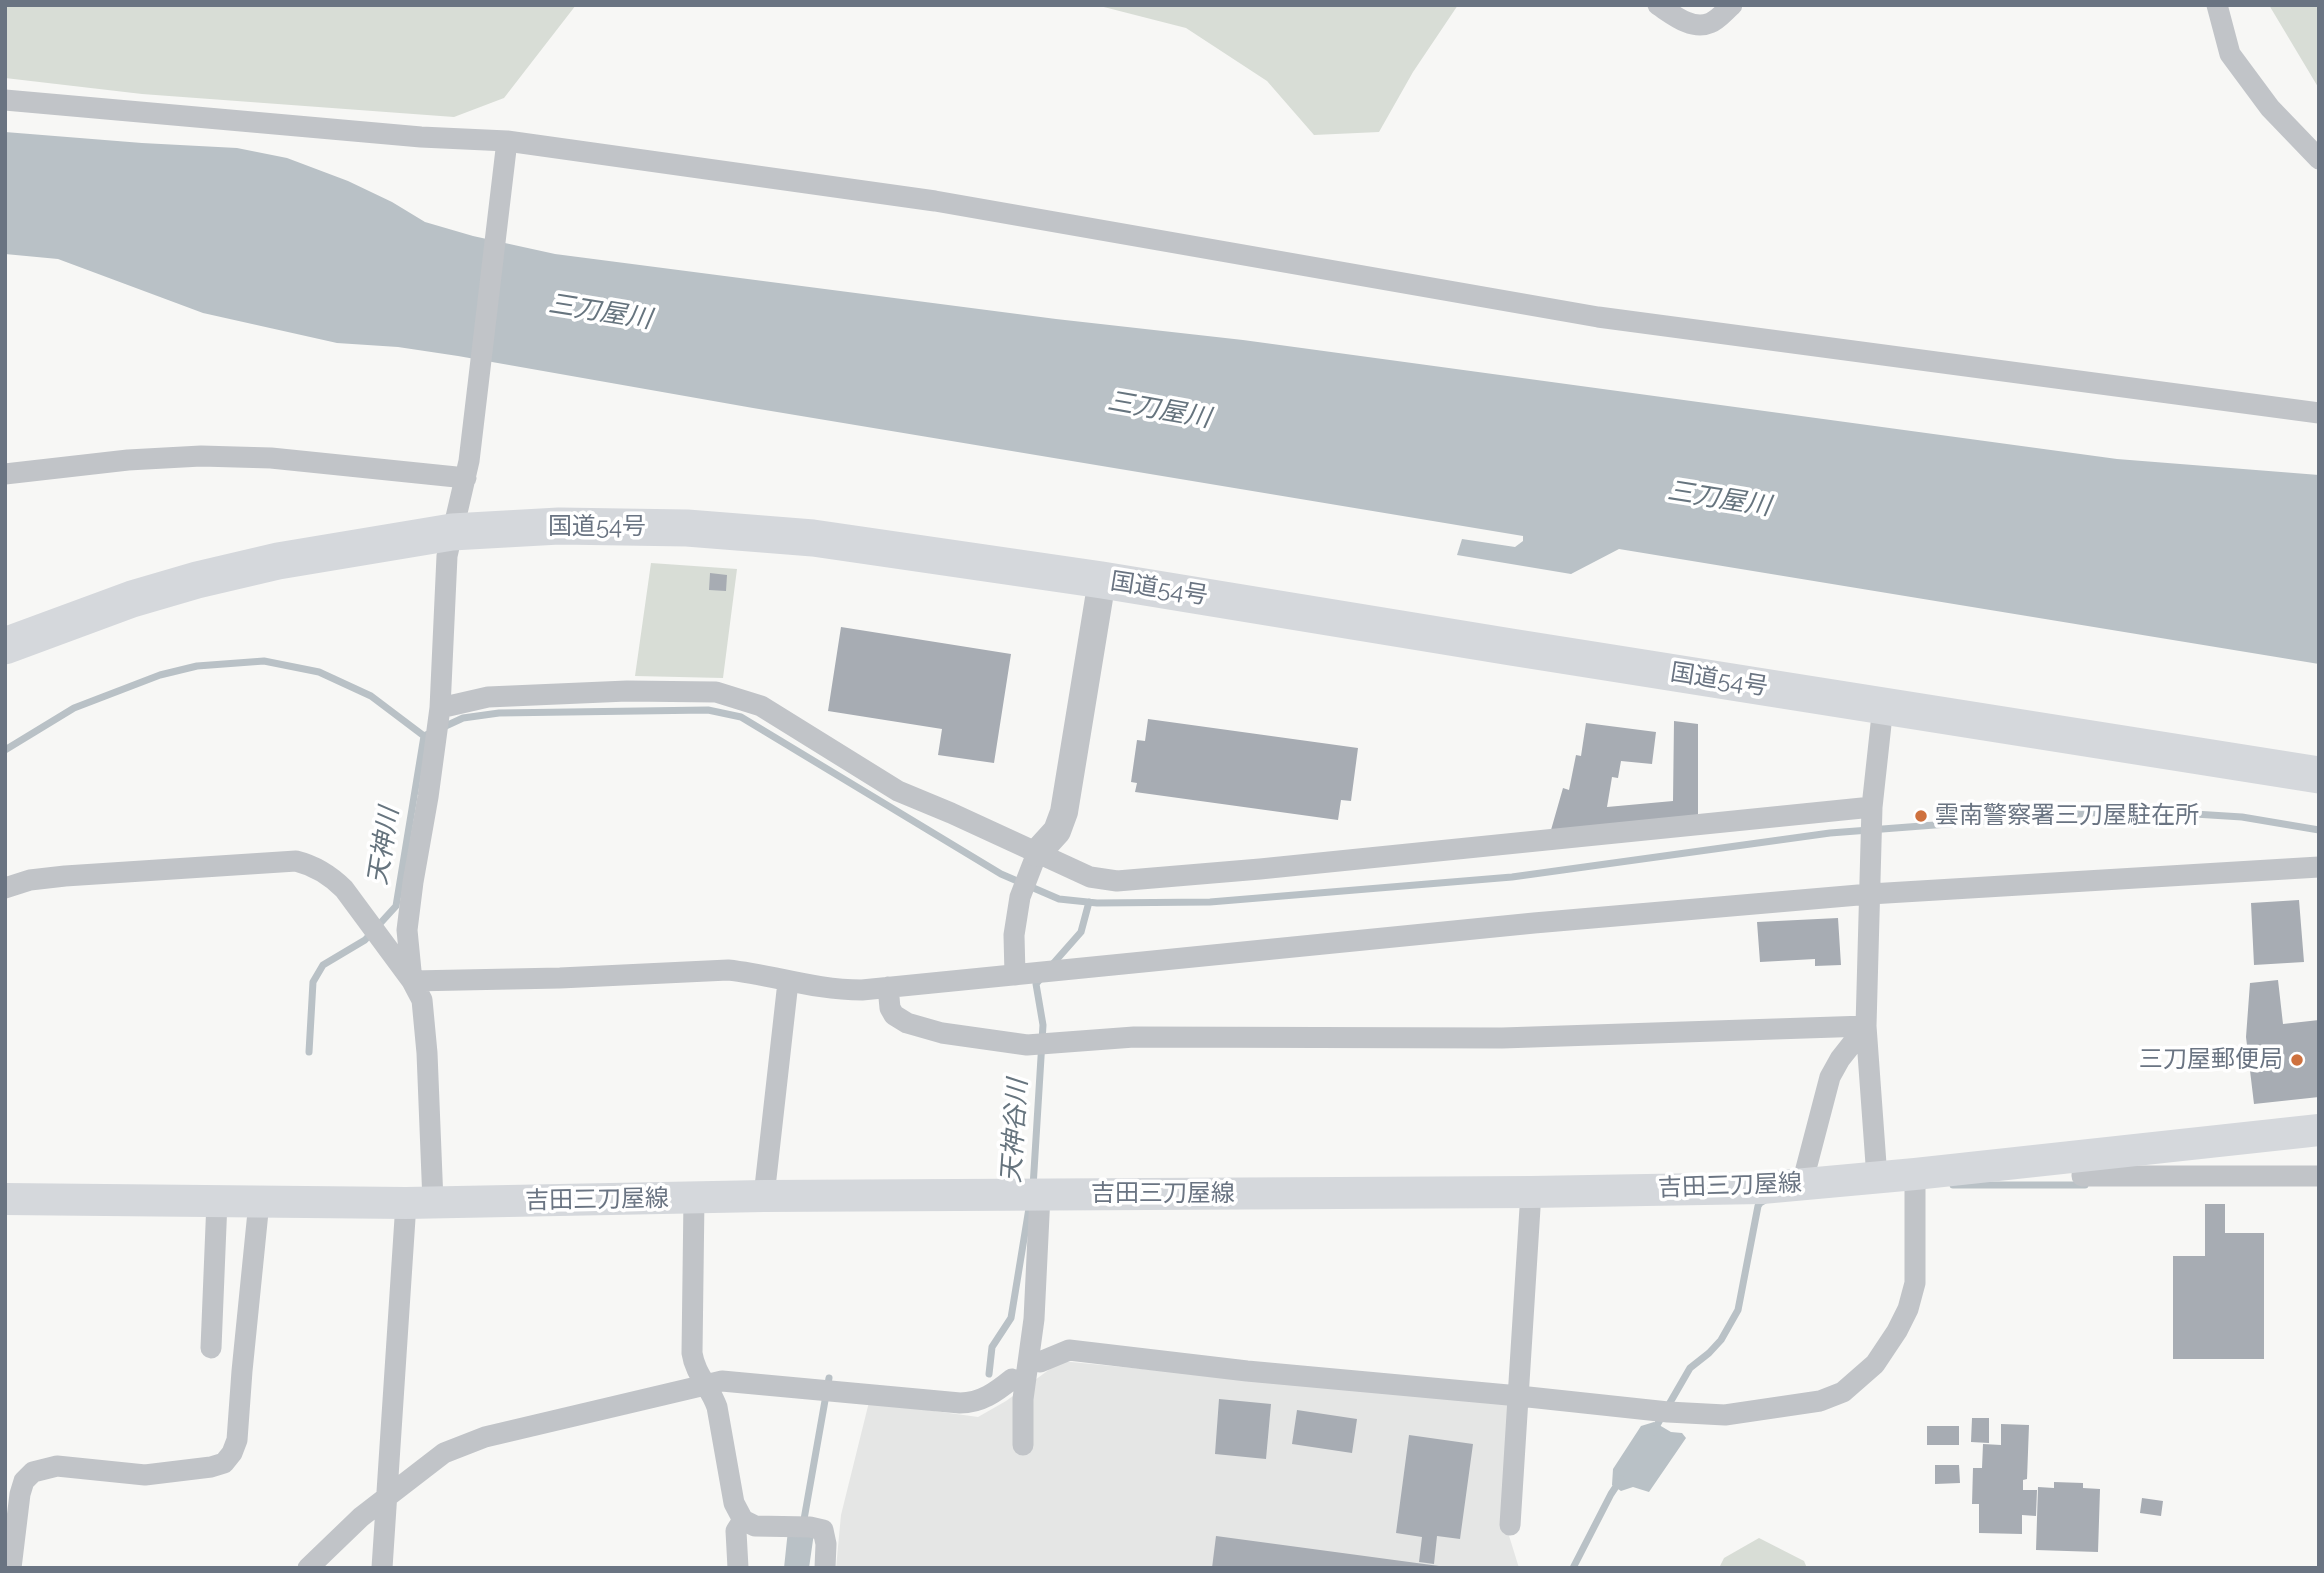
<!DOCTYPE html>
<meta charset="utf-8">
<style>
body{margin:0}
#map{position:relative;width:2324px;height:1573px;overflow:hidden;background:#f7f7f5;font-family:Raleway,sans-serif}
canvas{display:block}
.frame{position:absolute;inset:0;border:7px solid #6a7482;pointer-events:none}
</style>
<div id="map">
<canvas width="2324" height="1573"></canvas>
<div class="frame"></div>
</div>
<script>
const context = document.querySelector('canvas').getContext('2d');
context.lineJoin = 'round';
function paint(path, color) {
  context.fillStyle = color;
  context.fill(path, 'evenodd');
}
function strokePath(path, color, width, dash) {
  context.strokeStyle = color;
  context.lineWidth = width;
  context.lineCap = dash ? 'butt' : 'round';
  context.setLineDash(dash || []);
  context.stroke(path);
}
function write(font, color, halo, rows, align = 'center') {
  context.font = font + ' Raleway,"Noto Sans JP",sans-serif';
  context.lineWidth = 7;
  context.setLineDash([]);
  context.textBaseline = 'middle';
  context.strokeStyle = halo;
  context.fillStyle = color;
  for (const [text, x, y, turn = 0] of rows) {
    context.save();
    context.translate(x, y);
    context.rotate((+turn || 0) * Math.PI / 180);
    context.textAlign = isNaN(turn) ? turn : align;
    if (halo) context.strokeText(text, 0, 0);
    context.fillText(text, 0, 0);
    context.restore();
  }
}
paint(new Path2D(`
 M 1061,1361 L 1510,1405 L 1502,1513 L 1519,1568 L 836,1568 L 841,1515 L 869,1402 L 978,1417 L 1006,1401 Z`), '#e5e6e5');
paint(new Path2D(`
 M 5,5 L 576,5 L 504,98 L 454,117 L 142,94 L 5,78 Z
 M 1096,5 L 1458,5 L 1413,72 L 1379,132 L 1314,135 L 1267,81 L 1186,28 Z
 M 2269,5 L 2319,5 L 2319,88 L 2318,87 Z
 M 651,563 L 737,569 L 723,678 L 635,676 Z
 M 1759,1538 L 1804,1561 L 1807,1568 L 1719,1568 L 1724,1558 Z`), '#d8ddd6');
paint(new Path2D(`
 M 5,132 L 142,143 L 237,148 L 287,158 L 348,181 L 392,202 L 425,222 L 473,236 L 555,254 L 1056,319 L 1243,340 L 2117,459 L 2319,475 L 2319,664 L 1619,549 L 1571,574 L 1457,555 L 1462,539 L 1515,547 L 1523,541 L 1523,536 L 753,408 L 458,356 L 398,347 L 337,343 L 203,313 L 58,259 L 5,254 Z
 M 1654,1422 L 1671,1432 L 1682,1433 L 1686,1438 L 1649,1492 L 1633,1487 L 1621,1491 L 1612,1485 L 1613,1469 L 1641,1426 Z
 M 788,1530 L 814,1533 L 809,1568 L 784,1568 Z`), '#b9c1c6');
strokePath(new Path2D(`
 M 424,736 L 463,718 L 499,713 L 708,710 L 741,717 L 1001,874 L 1059,899 L 1097,903 L 1210,902 L 1512,877 L 1830,833 L 2131,810 L 2242,817 L 2319,830
 M 5,750 L 74,708 L 160,675 L 197,666 L 264,661 L 319,672 L 371,696 L 424,736
 M 1051,966 L 1081,932 L 1089,902
 M 309,1052 L 313,982 L 323,965 L 365,940 L 396,906 L 424,736
 M 1953,1185 L 2085,1185
 M 1033,1187 L 1043,1025 L 1036,984 L 1041,978
 M 989,1374 L 992,1347 L 1011,1318 L 1030,1202
 M 1653,1432 L 1690,1368 L 1709,1353 L 1721,1340 L 1738,1310 L 1758,1206 L 1760,1203 L 1767,1199
 M 803,1525 L 829,1378
 M 1573,1568 L 1611,1494 L 1621,1479`), '#b9c1c6', 7);
paint(new Path2D(`
 M 710,573 L 727,575 L 726,591 L 709,590 Z
 M 841,627 L 1011,654 L 994,763 L 938,755 L 942,729 L 828,711 Z
 M 1148,719 L 1358,748 L 1351,801 L 1341,800 L 1338,820 L 1135,792 L 1137,783 L 1131,782 L 1137,740 L 1145,741 Z
 M 1674,721 L 1698,724 L 1698,817 L 1551,830 L 1563,788 L 1569,790 L 1576,755 L 1581,756 L 1586,723 L 1656,732 L 1652,764 L 1621,761 L 1618,778 L 1612,777 L 1607,807 L 1673,801 Z
 M 2299,900 L 2304,962 L 2254,965 L 2251,903 Z
 M 1838,918 L 1841,965 L 1815,966 L 1815,959 L 1760,962 L 1757,922 Z
 M 2278,980 L 2283,1024 L 2319,1020 L 2319,1097 L 2254,1104 L 2246,1037 L 2250,983 Z
 M 2205,1204 L 2225,1204 L 2225,1233 L 2264,1233 L 2264,1359 L 2173,1359 L 2173,1256 L 2205,1256 Z
 M 1219,1399 L 1271,1404 L 1266,1459 L 1215,1454 Z
 M 1297,1410 L 1357,1419 L 1352,1453 L 1292,1444 Z
 M 1972,1418 L 1989,1418 L 1989,1443 L 1971,1442 Z
 M 2001,1424 L 2029,1425 L 2027,1479 L 2023,1480 L 2023,1490 L 2037,1490 L 2036,1516 L 2022,1515 L 2022,1534 L 1979,1533 L 1979,1504 L 1972,1504 L 1973,1468 L 1982,1468 L 1983,1444 L 2001,1445 Z
 M 1927,1426 L 1959,1426 L 1959,1445 L 1927,1445 Z
 M 1409,1435 L 1473,1444 L 1460,1539 L 1437,1536 L 1434,1564 L 1419,1562 L 1422,1537 L 1396,1533 Z
 M 1935,1465 L 1959,1465 L 1960,1483 L 1935,1484 Z
 M 2054,1482 L 2083,1483 L 2083,1488 L 2100,1489 L 2098,1552 L 2036,1550 L 2038,1487 L 2054,1488 Z
 M 2142,1498 L 2163,1501 L 2161,1516 L 2140,1513 Z
 M 1216,1536 L 1439,1566 L 1439,1568 L 1212,1568 Z`), '#a7acb3');
strokePath(new Path2D(`
 M 1658,5 C 1672,14 1692,31 1710,23 C 1718,20 1725,11 1732,5
 M 2217,5 L 2230,54 L 2270,108 L 2319,159
 M 5,100 L 421,137 L 507,141 L 935,201 L 1598,317 L 2319,413
 M 5,474 L 128,460 L 201,456 L 271,458 L 466,478
 M 440,708 L 488,697 L 627,691 L 716,692 L 761,706 L 898,791 L 951,813 L 1090,877 L 1117,881 L 1260,869 L 1872,807
 M 5,888 L 30,880 L 65,876 L 296,861 C 316,866 330,875 344,889 L 412,981 L 422,1000 L 427,1053 L 433,1202
 M 1015,975 L 1014,935 L 1020,897 L 1037,853
 M 412,981 L 560,978 L 728,970 C 775,975 813,990 862,990 L 1534,923 L 1870,894 L 2319,867
 M 412,981 L 407,930 L 413,882 L 428,797 L 440,708 L 447,556 L 469,461 L 507,141
 M 888,987 L 890,1008 L 894,1015 L 907,1023 L 942,1033 L 1027,1045 L 1134,1037 L 1502,1038 L 1866,1026
 M 2083,1155 L 2082,1176 L 2319,1176
 M 1877,1178 L 1866,1026 L 1872,807 L 1883,706
 M 1802,1184 L 1830,1077 L 1840,1059 L 1866,1026
 M 764,1196 L 788,982
 M 694,1198 L 692,1353 C 695,1374 710,1387 717,1407 L 734,1503 L 743,1520 L 755,1526 L 810,1527 L 823,1530 L 826,1544 L 825,1568
 M 211,1348 L 217,1201
 M 1040,1362 L 1069,1350 L 1247,1371 L 1519,1396 L 1668,1412 L 1725,1415 L 1820,1401 L 1843,1392 L 1875,1364 L 1897,1331 L 1908,1309 L 1915,1283 L 1915,1174
 M 1023,1445 L 1023,1399 L 1034,1319 L 1040,1195
 M 1510,1525 L 1531,1192
 M 11,1568 L 20,1494 L 24,1481 L 33,1472 L 57,1466 L 145,1475 L 211,1467 L 224,1463 L 232,1453 L 237,1440 L 242,1371 L 259,1202
 M 308,1568 L 361,1517 L 444,1453 L 485,1437 L 722,1381 L 960,1403 C 981,1403 996,1392 1012,1379
 M 382,1568 L 406,1203
 M 738,1568 L 736,1531 L 743,1520`), '#c1c4c8', 21);
strokePath(new Path2D(`
 M 1037,853 L 1057,831 L 1064,812 L 1102,580`), '#c1c4c8', 28);
strokePath(new Path2D(`
 M 5,1199 L 406,1203 L 764,1196 L 1531,1192 L 1762,1188 L 1915,1174 L 2319,1130`), '#d5d8dc', 32);
strokePath(new Path2D(`
 M 5,646 L 132,599 L 197,580 L 278,561 L 452,532 L 559,526 L 687,528 L 813,538 L 1102,580 L 1511,647 L 2319,775`), '#d5d8dc', 37);
for (const [x, y, r, color] of [
 [1921,816,7,"#ce713e"],
 [2297,1060,7,"#ce713e"]
]) {
  const dot = new Path2D();
  dot.arc(x, y, r, 0, 2 * Math.PI);
  context.fillStyle = color;
  context.fill(dot);
  strokePath(dot, '#fff', 2.5);
}
write('24px', '#6a7482', '#fff', [
 ["国道54号",597,527],
 ["国道54号",1159,589,9],
 ["国道54号",1719,680,9],
 ["吉田三刀屋線",1730,1186,-2],
 ["吉田三刀屋線",1163,1194],
 ["吉田三刀屋線",597,1200,-1]
]);
write('24px', '#6a7482', '#fff', [
 ["雲南警察署三刀屋駐在所",1935,816],
 ["三刀屋郵便局",2283,1060,"right"]
], 'left');
write('italic 26px', '#66747e', '#fff', [
 ["三刀屋川",600,312,9],
 ["三刀屋川",1159,410,10],
 ["三刀屋川",1719,499,9],
 ["天神川",384,846,-81],
 ["天神谷川",1015,1131,-86]
]);
</script>
